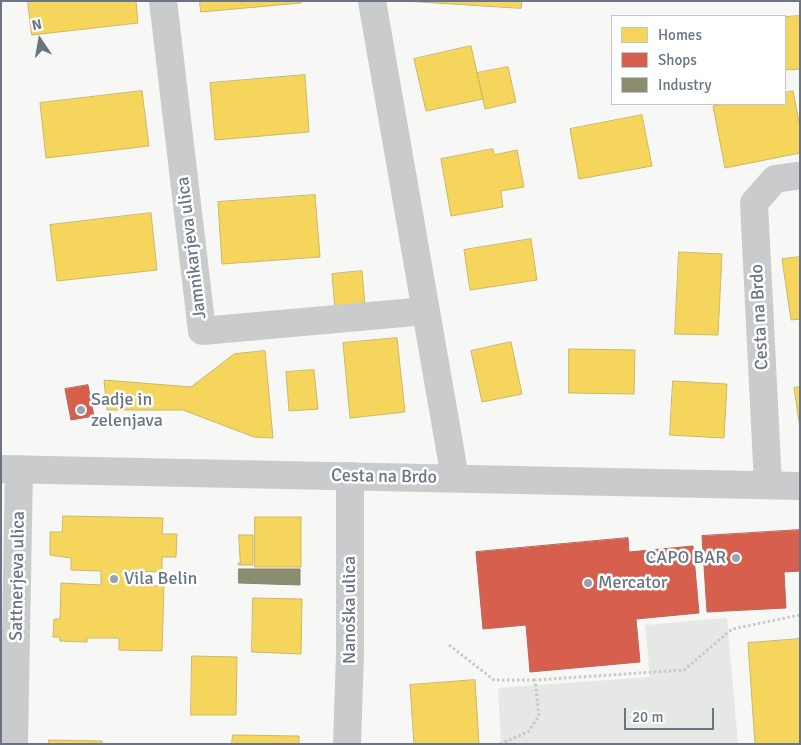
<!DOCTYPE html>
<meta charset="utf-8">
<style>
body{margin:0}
#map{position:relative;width:801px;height:745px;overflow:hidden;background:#f7f7f6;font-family:Signika,sans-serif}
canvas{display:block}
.frame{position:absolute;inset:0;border:2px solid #6a7483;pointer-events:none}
.legend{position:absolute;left:611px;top:15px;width:175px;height:90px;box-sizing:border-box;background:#fff;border:1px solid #c3c7cd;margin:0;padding:6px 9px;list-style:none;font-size:15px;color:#6a7483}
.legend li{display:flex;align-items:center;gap:10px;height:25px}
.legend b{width:25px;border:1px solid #c3c7cd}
.north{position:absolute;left:15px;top:15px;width:50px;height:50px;-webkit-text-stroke:4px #fff;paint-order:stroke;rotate:348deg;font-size:14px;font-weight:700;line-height:20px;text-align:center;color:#6a7483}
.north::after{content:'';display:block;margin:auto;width:18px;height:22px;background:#6a7483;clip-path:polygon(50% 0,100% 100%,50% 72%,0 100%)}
.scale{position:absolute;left:624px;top:708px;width:90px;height:22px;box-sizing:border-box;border:2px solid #6a7483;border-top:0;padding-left:6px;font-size:15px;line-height:18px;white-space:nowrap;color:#6a7483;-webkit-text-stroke:4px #fff;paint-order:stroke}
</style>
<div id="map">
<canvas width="801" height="745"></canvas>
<div class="frame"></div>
<ul class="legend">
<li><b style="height:14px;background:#f6d55c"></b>Homes</li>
<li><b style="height:14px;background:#d6604d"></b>Shops</li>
<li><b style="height:14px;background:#8c8c6e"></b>Industry</li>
</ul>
<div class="north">N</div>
<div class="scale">20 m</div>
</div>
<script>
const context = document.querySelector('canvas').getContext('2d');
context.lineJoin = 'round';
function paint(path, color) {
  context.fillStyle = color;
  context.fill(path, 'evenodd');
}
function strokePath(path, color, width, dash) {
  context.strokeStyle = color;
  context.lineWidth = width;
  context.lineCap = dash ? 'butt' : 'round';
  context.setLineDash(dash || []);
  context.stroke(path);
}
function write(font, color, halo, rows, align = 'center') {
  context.font = font + ' Signika,sans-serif';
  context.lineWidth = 5;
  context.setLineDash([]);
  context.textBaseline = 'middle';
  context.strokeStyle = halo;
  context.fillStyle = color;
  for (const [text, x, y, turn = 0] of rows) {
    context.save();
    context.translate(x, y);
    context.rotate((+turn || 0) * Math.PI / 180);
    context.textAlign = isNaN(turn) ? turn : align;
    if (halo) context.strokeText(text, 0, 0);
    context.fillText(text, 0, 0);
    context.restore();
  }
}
paint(new Path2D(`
 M 727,618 L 738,744 L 501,744 L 498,688 L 650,677 L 645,625 Z`), '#e5e8e4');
const homes = new Path2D(`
 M 28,1 L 136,1 L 138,23 L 32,35 Z
 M 200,1 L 301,1 L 301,3 L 201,12 Z
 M 404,1 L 522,1 L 521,8 Z
 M 800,16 L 800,69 L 785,70 L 785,17 Z
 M 471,46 L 483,99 L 426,111 L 414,59 Z
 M 508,67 L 516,102 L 485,109 L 477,73 Z
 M 305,75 L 309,132 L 215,140 L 210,83 Z
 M 142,91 L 149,146 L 46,158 L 40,103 Z
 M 793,91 L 800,127 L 800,153 L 725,168 L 713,106 L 726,104 L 785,104 L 785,93 Z
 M 642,115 L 652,166 L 579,179 L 570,129 Z
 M 493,149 L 494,155 L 517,150 L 524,187 L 501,191 L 503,207 L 451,216 L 441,159 Z
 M 315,195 L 320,257 L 222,264 L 218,202 Z
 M 151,213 L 157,270 L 57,281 L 50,225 Z
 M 531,239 L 537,280 L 470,290 L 464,250 Z
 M 679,252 L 722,254 L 718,335 L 675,334 Z
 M 800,257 L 800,319 L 791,320 L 782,259 Z
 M 362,271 L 365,306 L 335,309 L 332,274 Z
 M 397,338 L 405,412 L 350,418 L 343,343 Z
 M 511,342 L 522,394 L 482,402 L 471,351 Z
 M 569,349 L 635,350 L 634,394 L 569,393 Z
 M 265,351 L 273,438 L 254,437 L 183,410 L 107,410 L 104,380 L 191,387 L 234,354 Z
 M 314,370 L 318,409 L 289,411 L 286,372 Z
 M 673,381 L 727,384 L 724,438 L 670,435 Z
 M 800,387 L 800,428 L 794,388 Z
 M 63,516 L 163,518 L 162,534 L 177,534 L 176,557 L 162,557 L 162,572 L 126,571 L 126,585 L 164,586 L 162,651 L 119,650 L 119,638 L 87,638 L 87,642 L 60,641 L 60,637 L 53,637 L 54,619 L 60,619 L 61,583 L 101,585 L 101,571 L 71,570 L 71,558 L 50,555 L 50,532 L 62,532 Z
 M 255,517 L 301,517 L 301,567 L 255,567 Z
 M 239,535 L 253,535 L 253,565 L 238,565 L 238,563 L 240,563 Z
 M 253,598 L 302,599 L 301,654 L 252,652 Z
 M 800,639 L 800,744 L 755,744 L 748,643 Z
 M 192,656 L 237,657 L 236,715 L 191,715 Z
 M 475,680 L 479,744 L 414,744 L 410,685 Z
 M 233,735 L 299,736 L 299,744 L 232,744 Z
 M 49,740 L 102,741 L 102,744 L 49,744 Z`);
paint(homes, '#f6d55c');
strokePath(homes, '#ccb868', 1);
const shops = new Path2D(`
 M 88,385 L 94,416 L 71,420 L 65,389 Z
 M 800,530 L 800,571 L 784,572 L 786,608 L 707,612 L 702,536 Z
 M 628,538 L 629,552 L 693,546 L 699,613 L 636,619 L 640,662 L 530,672 L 526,625 L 483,629 L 476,552 Z`);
paint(shops, '#d6604d');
strokePath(shops, '#b6665d', 1);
const industry = new Path2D(`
 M 239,569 L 300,569 L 300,585 L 239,583 Z`);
paint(industry, '#8c8c6e');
strokePath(industry, '#828574', 1);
strokePath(new Path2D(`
 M 449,645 L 494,680 L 535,680
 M 500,744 L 528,732 L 539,716 L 535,680 L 684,670 L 732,629 L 800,615`), '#c8c9ca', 3, [2.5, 2.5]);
strokePath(new Path2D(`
 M 163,1 L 202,331 L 426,311
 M 372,1 L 455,478
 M 768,485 L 754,203 L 775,179 L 796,176
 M 14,744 L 19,469
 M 347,744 L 350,653 L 350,476`), '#cacbcc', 28);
strokePath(new Path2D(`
 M 1,469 L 800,486`), '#cacbcc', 28);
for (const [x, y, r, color] of [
 [81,410,5,"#9ba2ab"],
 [736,558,5,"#9ba2ab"],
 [114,579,5,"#9ba2ab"],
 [588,583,5,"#9ba2ab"]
]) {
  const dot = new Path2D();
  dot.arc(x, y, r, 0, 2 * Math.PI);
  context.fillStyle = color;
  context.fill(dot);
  strokePath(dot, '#fff', 2);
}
write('18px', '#6a7483', '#fff', [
 ["Jamnikarjeva ulica",192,248,-97],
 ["Cesta na Brdo",760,317,-93],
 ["Cesta na Brdo",384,477,1],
 ["Sattnerjeva ulica",18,576,-89],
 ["Nanoška ulica",350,610,-90]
]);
write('18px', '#6a7483', '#fff', [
 ["Sadje in",91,400],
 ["zelenjava",91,421],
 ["CAPO BAR",726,558,"right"],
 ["Vila Belin",124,579],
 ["Mercator",598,583]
], 'left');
</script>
